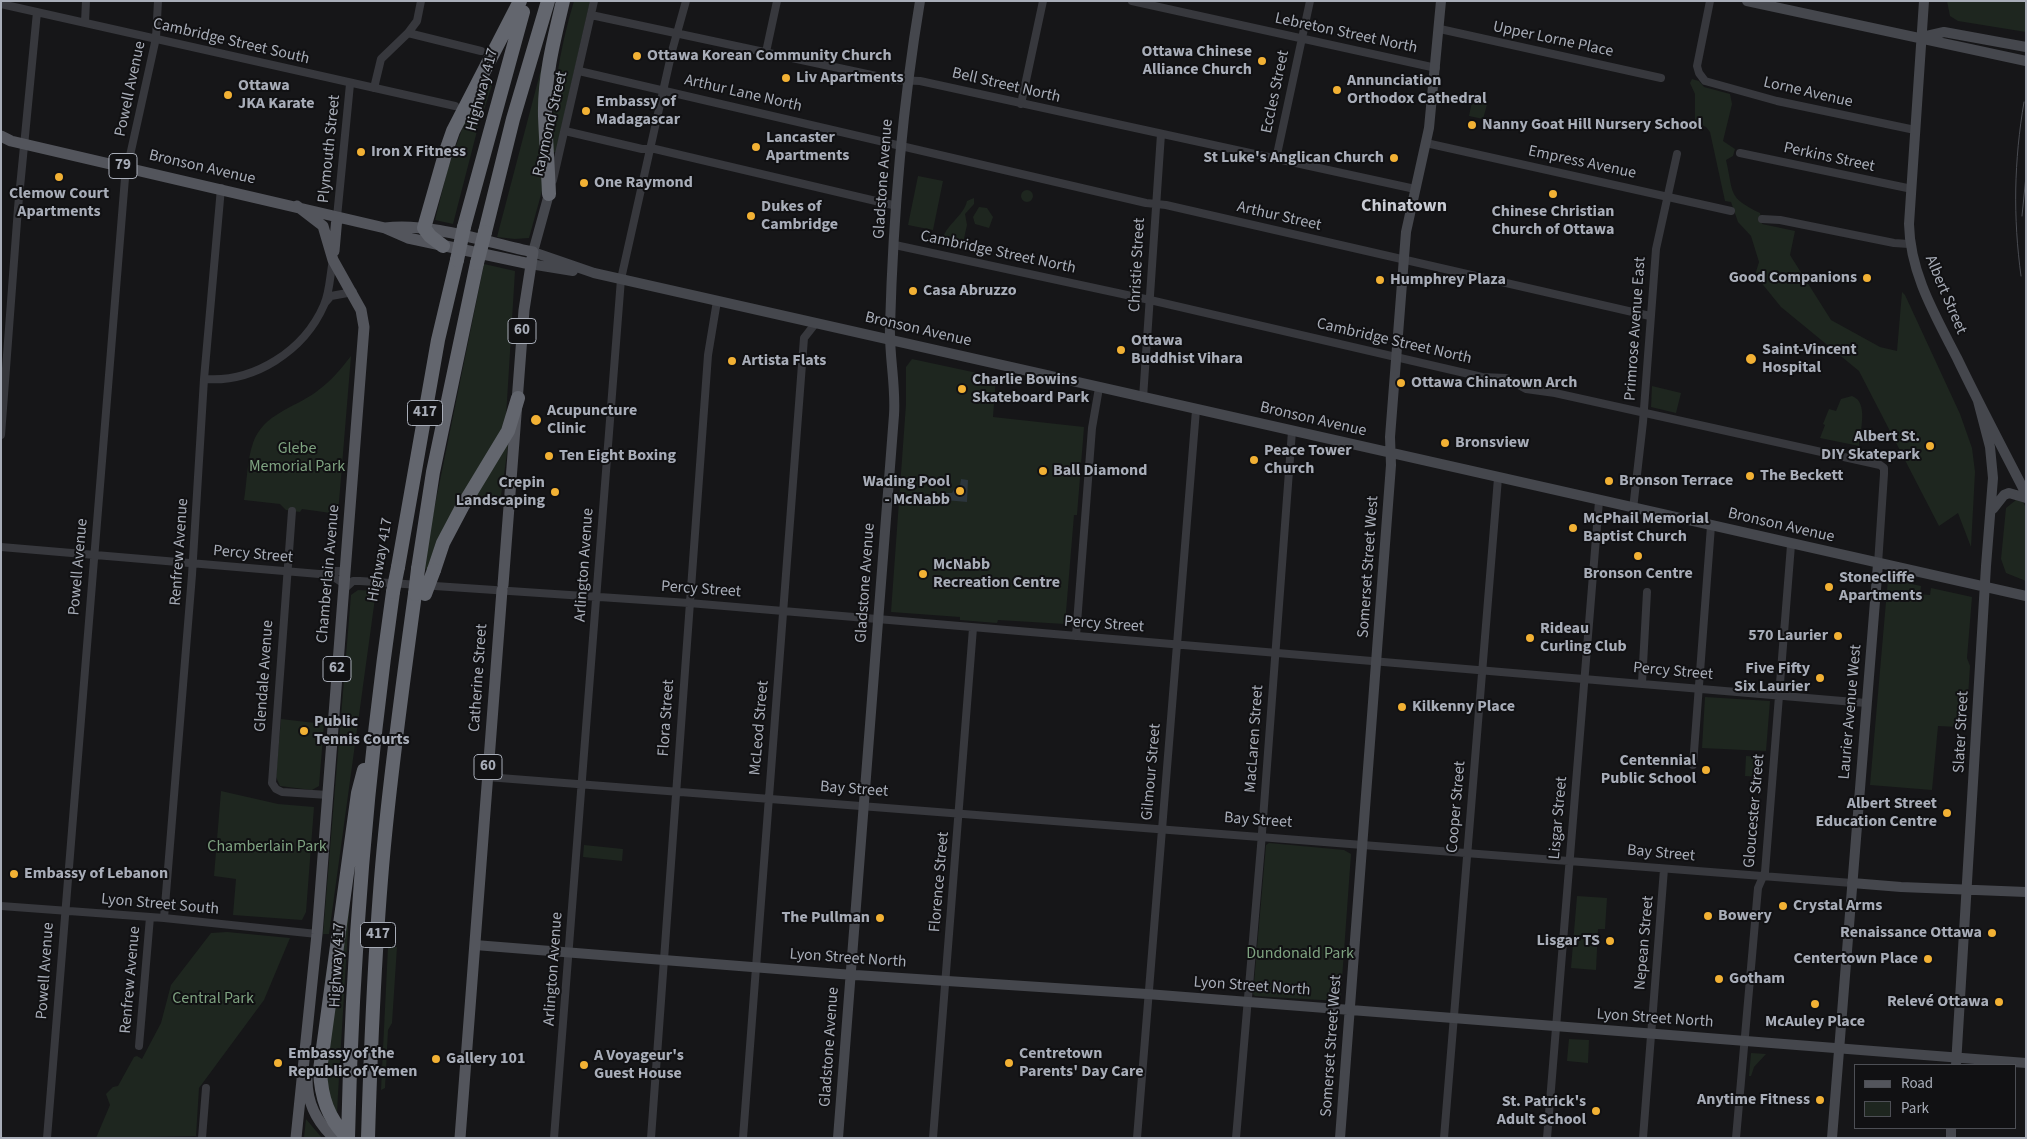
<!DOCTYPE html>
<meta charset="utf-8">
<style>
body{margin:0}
#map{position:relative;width:2027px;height:1139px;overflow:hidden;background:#161618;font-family:"Source Sans 3",sans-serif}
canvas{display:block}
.frame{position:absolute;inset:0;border:2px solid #a8adb8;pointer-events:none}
.legend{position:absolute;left:1854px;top:1064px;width:162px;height:65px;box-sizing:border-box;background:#111113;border:1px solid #4d4f55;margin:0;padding:6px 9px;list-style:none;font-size:15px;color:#a8adb8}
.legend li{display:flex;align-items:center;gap:10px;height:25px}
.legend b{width:25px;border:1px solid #4d4f55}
</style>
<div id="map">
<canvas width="2027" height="1139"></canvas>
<div class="frame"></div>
<ul class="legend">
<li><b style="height:6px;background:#53555c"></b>Road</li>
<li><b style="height:14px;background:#1e261f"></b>Park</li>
</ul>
</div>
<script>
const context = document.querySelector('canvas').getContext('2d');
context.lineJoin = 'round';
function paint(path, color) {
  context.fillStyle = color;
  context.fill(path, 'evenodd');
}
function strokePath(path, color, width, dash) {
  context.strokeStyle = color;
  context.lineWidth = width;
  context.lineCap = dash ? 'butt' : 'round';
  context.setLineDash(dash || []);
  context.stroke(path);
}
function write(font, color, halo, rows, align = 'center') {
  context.font = font + ' "Source Sans 3",sans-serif';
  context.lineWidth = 4;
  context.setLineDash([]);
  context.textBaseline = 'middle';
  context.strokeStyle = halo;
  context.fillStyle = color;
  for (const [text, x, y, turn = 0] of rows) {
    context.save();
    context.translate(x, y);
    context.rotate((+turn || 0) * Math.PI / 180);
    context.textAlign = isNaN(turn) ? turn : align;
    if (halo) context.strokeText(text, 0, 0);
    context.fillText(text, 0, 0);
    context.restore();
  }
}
paint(new Path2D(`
 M 574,1 L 590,1 L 556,152 L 553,152 C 551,100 559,51 574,1 Z
 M 1947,1 L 2026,1 L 2026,32 L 1958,21 L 1950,16 Z
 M 544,58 L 542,191 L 529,238 L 515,239 L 497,237 Z
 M 490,78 L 494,79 L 477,131 L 453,224 L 435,220 L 448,168 L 465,121 Z
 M 1692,79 L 1699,81 L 1704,87 L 1730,94 L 1732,104 L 1723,141 L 1735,149 L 1733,156 L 1726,160 C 1734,194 1727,197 1760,213 L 1762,224 L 1795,231 L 1790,255 L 1831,320 L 1880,347 L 1897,351 L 1902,292 L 1905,295 L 1960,414 L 1972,448 L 1975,472 L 1971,547 L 1958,513 L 1939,526 L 1859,371 L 1781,307 L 1755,275 L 1759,262 L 1751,236 L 1738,222 L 1731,202 L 1725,201 L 1710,132 L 1706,127 L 1695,122 L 1695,94 L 1690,83 Z
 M 1473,97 L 1488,101 L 1483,119 L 1469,116 Z
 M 918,176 L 943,181 L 933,230 L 908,225 Z
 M1021 196a6 6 0 1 1 12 0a6 6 0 1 1-12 0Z
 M 974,198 L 974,204 L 965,214 L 967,225 L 963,243 L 958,246 L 942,241 C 945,225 964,216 967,201 Z
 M 979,207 L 987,208 L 993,217 L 989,228 L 975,224 L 973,217 Z
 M 484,264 L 515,271 L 505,433 L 431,570 L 422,569 Z
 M 351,356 L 338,514 L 302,509 L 300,512 L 286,510 L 280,504 L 244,500 C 247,482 247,460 253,443 C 263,414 294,408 316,392 C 330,382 341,369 351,356 Z
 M 912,359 L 996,377 L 993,417 L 1084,427 L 1077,515 L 1074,515 L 1065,624 L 998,620 L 997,623 L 960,620 L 960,617 L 891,612 L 906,404 L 906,367 Z
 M 1652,386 L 1681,393 L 1676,413 L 1651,407 Z
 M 1852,396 C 1869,402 1860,431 1859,446 L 1820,438 L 1825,425 L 1823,424 L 1829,409 L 1836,411 L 1841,399 Z
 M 509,439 L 500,503 L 473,500 Z
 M 2016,500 L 2023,502 L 2026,508 L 2026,581 L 2006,573 L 2001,559 L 2006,508 Z
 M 1888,579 L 1921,586 L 1920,594 L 1930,595 L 1931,588 L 1972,597 L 1967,658 L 1970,666 L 1967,712 L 1960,713 L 1958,727 L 1938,726 L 1932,790 L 1870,785 Z
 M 358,590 L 376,591 L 329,934 L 323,934 L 351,595 Z
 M 1705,697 L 1770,701 L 1766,751 L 1702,748 Z
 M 281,719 L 324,724 L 319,786 L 312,790 L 280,786 L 276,777 Z
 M 1746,756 L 1762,757 L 1760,777 L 1745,776 Z
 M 221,791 L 278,804 L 314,807 L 306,912 L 302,920 L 233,915 L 236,879 L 214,876 Z
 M 1269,843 L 1344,850 L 1351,854 L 1341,993 L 1338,1001 L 1255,996 L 1253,994 L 1266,845 Z
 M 584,845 L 623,849 L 622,861 L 583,857 Z
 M 350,896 L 338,1094 L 337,1115 L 330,1102 L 326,1071 Z
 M 1577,896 L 1607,898 L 1605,929 L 1598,929 L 1596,970 L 1571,968 Z
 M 227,932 L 290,938 L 264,1000 L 199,1088 L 196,1136 L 96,1138 L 110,1105 L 106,1094 L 113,1087 L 118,1086 L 134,1057 L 137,1056 L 142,1059 L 161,1023 L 171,985 L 211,933 Z
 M 388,947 L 397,947 L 392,1023 L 388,1030 L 385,1088 L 381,1090 Z
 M 1569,1039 L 1589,1040 L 1588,1063 L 1567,1061 Z
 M 1751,1053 L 1766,1054 L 1754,1067 L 1751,1076 L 1749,1076 Z
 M 306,1119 L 322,1138 L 304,1138 Z`), '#1e261f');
paint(new Path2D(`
 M 961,479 L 968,480 L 967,502 L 945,500 L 945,493 L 952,493 L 955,488 L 960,486 Z`), '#2c353c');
strokePath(new Path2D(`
 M 1132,1 L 1436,68
 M 1710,1 L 1697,66 L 1699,73 L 1705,81 L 1777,101 L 1915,130
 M 1,4 L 455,106
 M 591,15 L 895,80 L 920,81 L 1415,189
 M 85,22 L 86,1
 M 1440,29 L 1661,78
 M 408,33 L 481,51
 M 766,52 L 777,1
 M 579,71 L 1146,203 L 1166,205 L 1650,316
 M 374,88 L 381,59 L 408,33 L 417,21 L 421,1
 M 1021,104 L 1043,1
 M 565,131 L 642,149 L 655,149 L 897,206
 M 1426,143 L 1731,211
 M 1740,153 L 1912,189
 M 1276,159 L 1310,1
 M 553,180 L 594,1
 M 337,217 L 350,84
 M 1762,219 L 1780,220 L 1894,243 L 1909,244
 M 895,245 L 1150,300 L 1482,377 L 1506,378 L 1526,389 L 1555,393 L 1880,465 L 1884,468 L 1884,474 L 1878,564
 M 325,303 L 331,296 L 353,292
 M 204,379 C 254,383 304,351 324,305 C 330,292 330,274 333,260
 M 1143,398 L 1161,134
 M 1,435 L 18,208 L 37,12
 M 1633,509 L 1643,422 L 1656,249 L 1677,154
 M 292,511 L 272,783 L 276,789 L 282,792 L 328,795
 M 1,547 L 331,575 L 344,584
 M 324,573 L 331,571 L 345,571
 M 343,590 L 353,581 L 360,581 L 689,603 L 1866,703
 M 1076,636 L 1092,428 L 1099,388
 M 1642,683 L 1647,592
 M 1693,765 L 1711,526
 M 487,777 L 1852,883
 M 1,906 L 164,918 L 317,934
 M 164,918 L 192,575 L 204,379 L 221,188
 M 139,1046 L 150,917
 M 47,1138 L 125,178 L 156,38 L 158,1
 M 202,1138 L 206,1088
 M 554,1138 L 621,279 L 672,51 L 686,1
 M 651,1138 L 708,355 L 717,301
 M 743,1138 L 804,338 L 815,324
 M 933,1138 L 973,628
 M 1137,1138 L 1196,410
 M 1236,1138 L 1261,846 L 1292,431
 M 1444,1138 L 1498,478
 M 1547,1138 L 1599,501
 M 1643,1138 L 1664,869
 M 1736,1138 L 1758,888 L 1765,872 L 1791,545`), '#37383d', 8);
strokePath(new Path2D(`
 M 1747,1 L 2026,61
 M 1924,1 L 1909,224 C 1910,273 1935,315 1957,358 C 1979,404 2003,449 2026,494
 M 1922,37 L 1944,32 L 2026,47
 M 549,194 L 533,252 L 594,273 L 2026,596
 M 530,264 L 573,271
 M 1993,509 L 2004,495 L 2009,493 L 2026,498
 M 1852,883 L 1901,887 L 2026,892
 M 475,945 L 840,974 L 1147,994 L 2026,1063
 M 1956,1065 L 1986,566 L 1993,478 L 1990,447 L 1978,401
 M 838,1138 L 894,415 C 896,385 889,356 890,327 C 893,218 902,109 920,1
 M 1340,1138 L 1391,465 L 1390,437 L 1406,232 L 1429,128 L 1441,1
 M 1832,1138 L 1878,564
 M 1951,1138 L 1951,1128`), '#45474d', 10);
strokePath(new Path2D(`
 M 1,136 L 11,141 L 385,228 L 408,238 L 530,264
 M 385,228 C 430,222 489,243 533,252 L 524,310 L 503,585
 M 334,251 L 337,217
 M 307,1079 C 307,1103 316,1121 334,1138
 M 296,1138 L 317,934 L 364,327 L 361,310 L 333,260 L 323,226 L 297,206
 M 460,1138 L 502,590`), '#53555c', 11);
strokePath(new Path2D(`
 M 549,194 C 548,168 546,142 545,116 C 544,77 554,39 563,1
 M 464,227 L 523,12
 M 485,232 L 513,119 L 548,1
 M 443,246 L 430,236 L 424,228 L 446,151 L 453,131 L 520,1
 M 398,567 L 438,340 L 457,260
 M 418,569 L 433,472 L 477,263
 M 434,570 L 443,543 L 462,507 L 508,431 L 518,398
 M 348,1138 C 352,955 367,773 393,592
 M 348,1138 C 328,1119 321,1097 320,1070 L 358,793 L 364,770
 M 368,1138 C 371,1037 375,935 385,835 C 393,754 404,674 415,594`), '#63666e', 14);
strokePath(new Path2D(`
 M 2022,216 L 2026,176
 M 2021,276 C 2013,217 2014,161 2024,102`), '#4a4c52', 1);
strokePath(new Path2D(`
 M 457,260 L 464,227
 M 477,263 L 485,232
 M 393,592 L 398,567
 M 415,594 L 418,569
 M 425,594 L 434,570`), '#63666e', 14);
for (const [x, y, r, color] of [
 [637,56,5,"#f2b134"],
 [1262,61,5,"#f2b134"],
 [786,78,5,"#f2b134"],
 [1337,90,5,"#f2b134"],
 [228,95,5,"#f2b134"],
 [586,111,5,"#f2b134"],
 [1472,125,5,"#f2b134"],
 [756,147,5,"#f2b134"],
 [361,152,5,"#f2b134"],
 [1394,158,5,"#f2b134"],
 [59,177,5,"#f2b134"],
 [584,183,5,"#f2b134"],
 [1553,194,5,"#f2b134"],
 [751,216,5,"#f2b134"],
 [1867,278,5,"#f2b134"],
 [1380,280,5,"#f2b134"],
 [913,291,5,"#f2b134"],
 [1121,350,5,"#f2b134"],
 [1751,359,6,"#f2b134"],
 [732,361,5,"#f2b134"],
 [1401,383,5,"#f2b134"],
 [962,389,5,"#f2b134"],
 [536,420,6,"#f2b134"],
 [1445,443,5,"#f2b134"],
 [1930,446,5,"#f2b134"],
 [549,456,5,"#f2b134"],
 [1254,460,5,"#f2b134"],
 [1043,471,5,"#f2b134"],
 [1750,476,5,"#f2b134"],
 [1609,481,5,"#f2b134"],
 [960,491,5,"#f2b134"],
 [555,492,5,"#f2b134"],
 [1573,528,5,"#f2b134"],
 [1638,556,5,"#f2b134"],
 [923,574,5,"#f2b134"],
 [1829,587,5,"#f2b134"],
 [1838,636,5,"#f2b134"],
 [1530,638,5,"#f2b134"],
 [1820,678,5,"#f2b134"],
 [1402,707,5,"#f2b134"],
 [304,731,5,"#f2b134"],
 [1706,770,5,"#f2b134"],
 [1947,813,5,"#f2b134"],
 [14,874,5,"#f2b134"],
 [1783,906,5,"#f2b134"],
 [1708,916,5,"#f2b134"],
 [880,918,5,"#f2b134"],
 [1992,933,5,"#f2b134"],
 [1610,941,5,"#f2b134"],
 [1928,959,5,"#f2b134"],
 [1719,979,5,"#f2b134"],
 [1999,1002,5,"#f2b134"],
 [1815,1004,5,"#f2b134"],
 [436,1059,5,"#f2b134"],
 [278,1063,5,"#f2b134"],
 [1009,1063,5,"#f2b134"],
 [584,1065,5,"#f2b134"],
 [1820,1100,5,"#f2b134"],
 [1596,1111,5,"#f2b134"]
]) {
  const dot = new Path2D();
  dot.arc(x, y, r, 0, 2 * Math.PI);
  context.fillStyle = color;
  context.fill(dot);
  strokePath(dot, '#111113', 2);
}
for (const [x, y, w] of [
 [123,166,28],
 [522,331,28],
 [425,413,35],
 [337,669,28],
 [488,767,28],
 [378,935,35]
]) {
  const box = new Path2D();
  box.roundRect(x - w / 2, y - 12.5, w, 25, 4);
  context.fillStyle = '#111113';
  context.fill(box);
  strokePath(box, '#a8adb8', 1);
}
write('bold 15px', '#a8adb8', null, [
 ["79",123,166],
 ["60",522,331],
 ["417",425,413],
 ["62",337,669],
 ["60",488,767],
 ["417",378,935]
]);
write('16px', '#a8adb8', '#111113', [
 ["Lebreton Street North",1346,34,12],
 ["Upper Lorne Place",1553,40,12],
 ["Cambridge Street South",231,42,13],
 ["Bell Street North",1006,86,13],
 ["Powell Avenue",131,89,-78],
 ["Highway 417",483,90,-75],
 ["Eccles Street",1276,92,-78],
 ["Lorne Avenue",1808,93,13],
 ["Arthur Lane North",743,94,13],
 ["Raymond Street",551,124,-77],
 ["Plymouth Street",330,149,-84],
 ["Perkins Street",1829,158,12],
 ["Empress Avenue",1582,163,12],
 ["Bronson Avenue",202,168,13],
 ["Gladstone Avenue",884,179,-86],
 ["Arthur Street",1279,217,13],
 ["Cambridge Street North",998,253,12],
 ["Christie Street",1138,265,-87],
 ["Albert Street",1945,295,67],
 ["Primrose Avenue East",1636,329,-86],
 ["Bronson Avenue",918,330,13],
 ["Cambridge Street North",1394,342,13],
 ["Bronson Avenue",1313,420,13],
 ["Bronson Avenue",1781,526,13],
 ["Renfrew Avenue",180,552,-86],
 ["Percy Street",253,555,5],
 ["Highway 417",381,560,-80],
 ["Arlington Avenue",585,565,-86],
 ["Powell Avenue",79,567,-85],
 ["Somerset Street West",1369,567,-86],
 ["Chamberlain Avenue",329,574,-85],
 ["Gladstone Avenue",866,583,-86],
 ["Percy Street",701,590,4],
 ["Percy Street",1104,625,4],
 ["Percy Street",1673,672,5],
 ["Glendale Avenue",265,676,-86],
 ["Catherine Street",479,678,-86],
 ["Laurier Avenue West",1851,712,-85],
 ["Flora Street",667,718,-86],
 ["McLeod Street",760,728,-85],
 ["Slater Street",1962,732,-87],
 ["MacLaren Street",1255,739,-86],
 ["Gilmour Street",1152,772,-85],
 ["Bay Street",854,790,4],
 ["Cooper Street",1457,807,-85],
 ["Gloucester Street",1755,811,-85],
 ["Lisgar Street",1559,818,-85],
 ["Bay Street",1258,821,4],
 ["Bay Street",1661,854,5],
 ["Florence Street",940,882,-85],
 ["Lyon Street South",160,905,5],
 ["Nepean Street",1645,943,-85],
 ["Lyon Street North",848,959,4],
 ["Highway 417",338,965,-87],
 ["Arlington Avenue",554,969,-86],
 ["Powell Avenue",46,971,-86],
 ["Renfrew Avenue",131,980,-85],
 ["Lyon Street North",1252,987,4],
 ["Lyon Street North",1655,1019,4],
 ["Somerset Street West",1332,1046,-86],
 ["Gladstone Avenue",830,1047,-86]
]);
write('bold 16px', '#a8adb8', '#111113', [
 ["Ottawa Chinese",1252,52,"right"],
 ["Alliance Church",1252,70,"right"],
 ["Ottawa Korean Community Church",647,56],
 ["Liv Apartments",796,78],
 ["Annunciation",1347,81],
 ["Orthodox Cathedral",1347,99],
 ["Ottawa",238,86],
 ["JKA Karate",238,104],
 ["Embassy of",596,102],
 ["Madagascar",596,120],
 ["Nanny Goat Hill Nursery School",1482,125],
 ["Lancaster",766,138],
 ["Apartments",766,156],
 ["Iron X Fitness",371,152],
 ["St Luke's Anglican Church",1384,158,"right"],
 ["One Raymond",594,183],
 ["Clemow Court",59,194,"center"],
 ["Apartments",59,212,"center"],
 ["Dukes of",761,207],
 ["Cambridge",761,225],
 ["Chinese Christian",1553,212,"center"],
 ["Church of Ottawa",1553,230,"center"],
 ["Good Companions",1857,278,"right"],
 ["Humphrey Plaza",1390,280],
 ["Casa Abruzzo",923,291],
 ["Ottawa",1131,341],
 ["Buddhist Vihara",1131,359],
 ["Saint-Vincent",1762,350],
 ["Hospital",1762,368],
 ["Artista Flats",742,361],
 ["Charlie Bowins",972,380],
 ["Skateboard Park",972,398],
 ["Ottawa Chinatown Arch",1411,383],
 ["Acupuncture",547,411],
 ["Clinic",547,429],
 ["Albert St.",1920,437,"right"],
 ["DIY Skatepark",1920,455,"right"],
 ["Bronsview",1455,443],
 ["Peace Tower",1264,451],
 ["Church",1264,469],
 ["Ten Eight Boxing",559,456],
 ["Ball Diamond",1053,471],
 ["The Beckett",1760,476],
 ["Bronson Terrace",1619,481],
 ["Wading Pool",950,482,"right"],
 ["- McNabb",950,500,"right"],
 ["Crepin",545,483,"right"],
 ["Landscaping",545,501,"right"],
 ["McPhail Memorial",1583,519],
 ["Baptist Church",1583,537],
 ["McNabb",933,565],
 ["Recreation Centre",933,583],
 ["Bronson Centre",1638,574,"center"],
 ["Stonecliffe",1839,578],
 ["Apartments",1839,596],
 ["Rideau",1540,629],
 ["Curling Club",1540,647],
 ["570 Laurier",1828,636,"right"],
 ["Five Fifty",1810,669,"right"],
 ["Six Laurier",1810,687,"right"],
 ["Kilkenny Place",1412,707],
 ["Public",314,722],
 ["Tennis Courts",314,740],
 ["Centennial",1696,761,"right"],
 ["Public School",1696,779,"right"],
 ["Albert Street",1937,804,"right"],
 ["Education Centre",1937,822,"right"],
 ["Embassy of Lebanon",24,874],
 ["Crystal Arms",1793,906],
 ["Bowery",1718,916],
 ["The Pullman",870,918,"right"],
 ["Renaissance Ottawa",1982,933,"right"],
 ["Lisgar TS",1600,941,"right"],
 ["Centertown Place",1918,959,"right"],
 ["Gotham",1729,979],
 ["Relevé Ottawa",1989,1002,"right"],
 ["McAuley Place",1815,1022,"center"],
 ["Embassy of the",288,1054],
 ["Republic of Yemen",288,1072],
 ["Centretown",1019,1054],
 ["Parents' Day Care",1019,1072],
 ["A Voyageur's",594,1056],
 ["Guest House",594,1074],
 ["Gallery 101",446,1059],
 ["Anytime Fitness",1810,1100,"right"],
 ["St. Patrick's",1586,1102,"right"],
 ["Adult School",1586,1120,"right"]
], 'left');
write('16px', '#7fa381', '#111113', [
 ["Glebe",297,449],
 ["Memorial Park",297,467],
 ["Chamberlain Park",267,847],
 ["Dundonald Park",1300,954],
 ["Central Park",213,999]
]);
write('bold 18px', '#c9ccd4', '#111113', [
 ["Chinatown",1404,207]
]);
</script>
